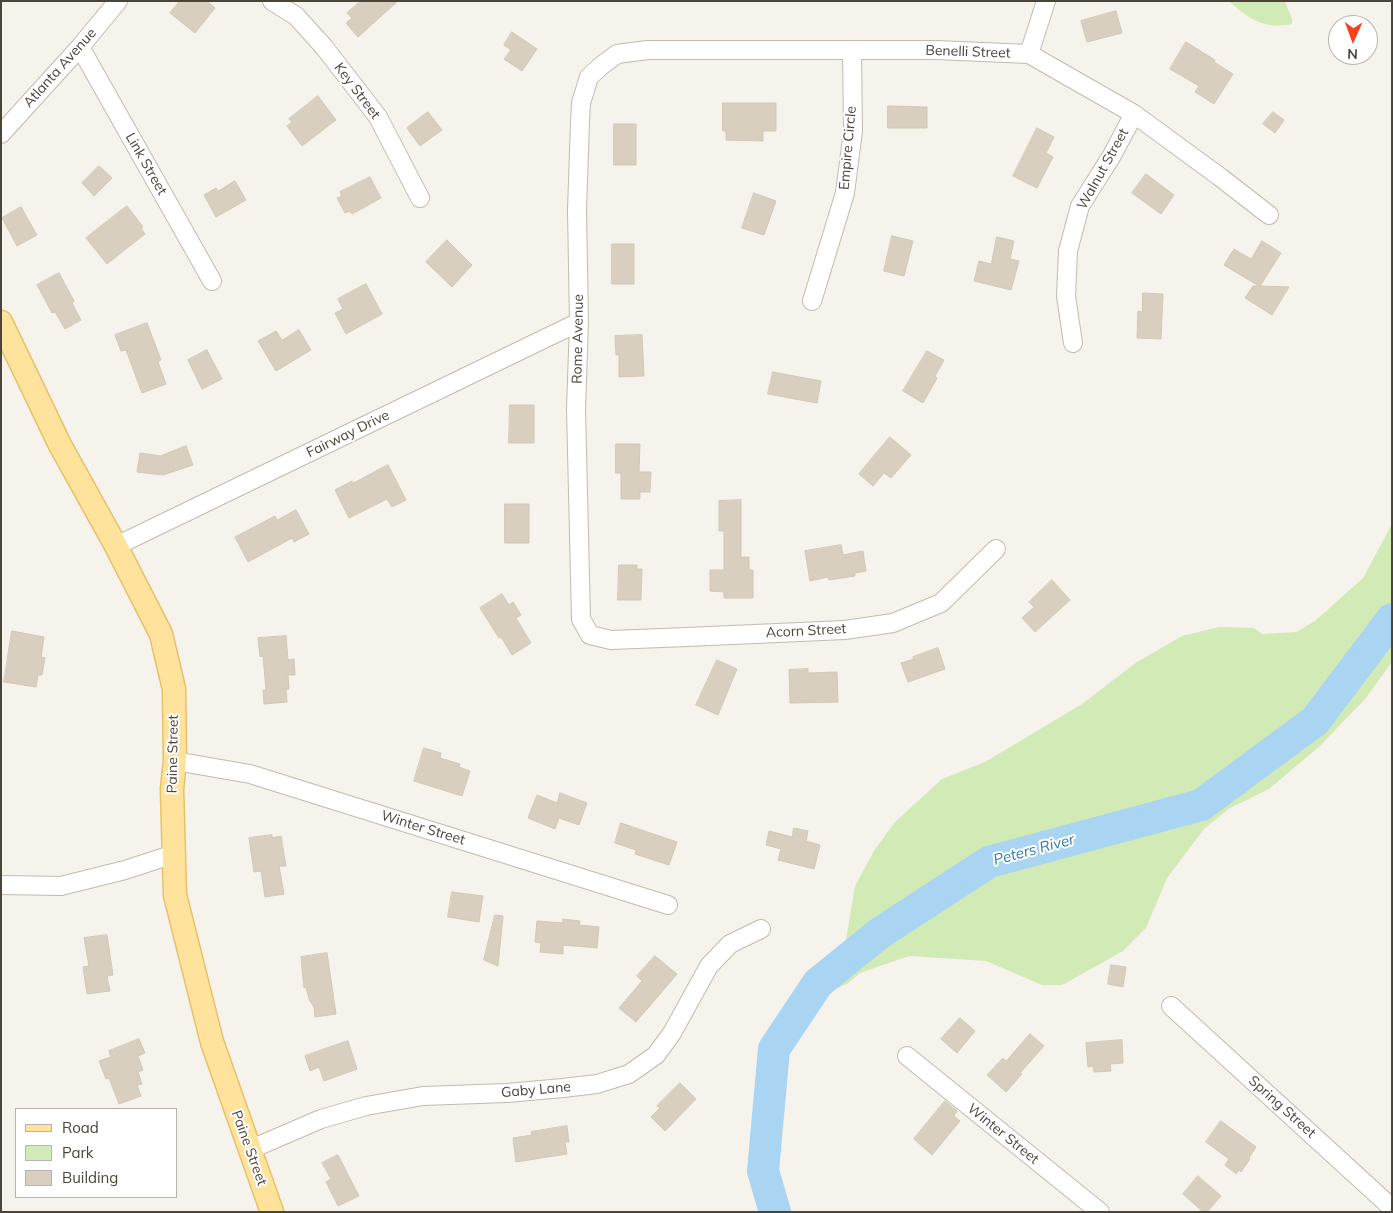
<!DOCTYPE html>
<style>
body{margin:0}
#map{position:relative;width:1393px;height:1213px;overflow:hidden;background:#f6f3ec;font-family:Mulish,sans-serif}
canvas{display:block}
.frame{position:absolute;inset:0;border:2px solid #4b4439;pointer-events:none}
.legend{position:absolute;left:15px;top:1108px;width:162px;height:90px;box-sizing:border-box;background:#fff;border:1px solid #b7b4b0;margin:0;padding:6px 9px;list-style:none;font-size:15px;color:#4b4439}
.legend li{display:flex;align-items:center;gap:10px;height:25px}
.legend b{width:25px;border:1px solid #b7b4b0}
.north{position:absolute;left:1328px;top:15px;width:50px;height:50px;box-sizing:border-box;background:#fff;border:1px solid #b7b4b0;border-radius:50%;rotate:182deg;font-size:14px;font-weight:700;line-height:20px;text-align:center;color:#4b4439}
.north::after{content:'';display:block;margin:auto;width:18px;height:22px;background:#fc3f1d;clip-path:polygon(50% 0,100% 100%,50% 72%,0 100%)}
</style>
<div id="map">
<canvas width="1393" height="1213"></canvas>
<div class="frame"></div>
<ul class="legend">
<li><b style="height:6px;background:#ffe39c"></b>Road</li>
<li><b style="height:14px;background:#d2eab5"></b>Park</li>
<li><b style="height:14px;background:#d8cfc1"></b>Building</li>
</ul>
<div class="north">N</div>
</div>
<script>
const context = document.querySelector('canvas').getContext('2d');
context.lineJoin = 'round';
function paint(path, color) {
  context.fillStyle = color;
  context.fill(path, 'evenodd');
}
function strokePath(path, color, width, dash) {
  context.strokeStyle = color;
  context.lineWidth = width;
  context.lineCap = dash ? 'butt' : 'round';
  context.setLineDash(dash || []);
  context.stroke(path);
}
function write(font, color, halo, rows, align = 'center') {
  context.font = font + ' Mulish,sans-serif';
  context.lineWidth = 4;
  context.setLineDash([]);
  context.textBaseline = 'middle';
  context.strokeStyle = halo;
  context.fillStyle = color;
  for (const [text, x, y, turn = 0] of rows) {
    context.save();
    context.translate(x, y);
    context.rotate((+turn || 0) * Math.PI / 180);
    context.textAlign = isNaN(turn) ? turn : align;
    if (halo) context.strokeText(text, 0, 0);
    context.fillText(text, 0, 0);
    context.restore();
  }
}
paint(new Path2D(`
 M 1229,1 L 1285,1 L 1292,19 L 1292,24 C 1264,30 1249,19 1229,1 Z
 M 1392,524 L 1392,662 L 1365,699 L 1320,746 L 1269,789 L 1230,808 L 1204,829 L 1167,878 L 1146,928 L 1123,951 L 1062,985 L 1042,985 L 986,961 L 909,956 L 860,973 L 847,984 L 838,988 L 827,985 L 826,979 L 829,969 L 842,949 L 846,940 L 855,886 L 874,851 L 894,823 L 942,779 L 985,762 L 1082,704 L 1137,662 L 1182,636 L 1219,627 L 1254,628 L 1262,634 L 1296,632 L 1315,621 L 1363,578 Z`), '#d2eab5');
strokePath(new Path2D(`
 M 775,1212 L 763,1171 L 774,1049 L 818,983 L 880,933 L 989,862 L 1201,805 L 1315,721 L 1392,619`), '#a9d4f2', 32);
const building = new Path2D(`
 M 180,1 L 207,1 L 215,8 L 195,33 L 170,13 Z
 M 361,1 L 398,1 L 358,37 L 346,23 L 352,18 L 347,13 Z
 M 1116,11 L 1122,33 L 1087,42 L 1081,21 Z
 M 512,32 L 537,49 L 522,71 L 504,59 L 511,50 L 504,45 Z
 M 1186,42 L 1215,60 L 1214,62 L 1233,74 L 1214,104 L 1195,92 L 1199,86 L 1170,69 Z
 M 318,96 L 336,120 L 302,146 L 287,126 L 292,122 L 289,119 Z
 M 723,103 L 776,103 L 776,131 L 763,131 L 763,141 L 726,140 L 726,131 L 723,131 Z
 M 888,106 L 927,107 L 927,128 L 888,128 Z
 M 428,112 L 442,130 L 420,146 L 407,128 Z
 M 1273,112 L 1284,120 L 1275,133 L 1263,124 Z
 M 614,124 L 636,124 L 636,165 L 614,165 Z
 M 1037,128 L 1054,137 L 1046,153 L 1053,157 L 1037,188 L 1013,176 Z
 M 99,166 L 112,178 L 94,196 L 82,183 Z
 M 1146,174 L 1174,195 L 1161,214 L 1132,193 Z
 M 370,177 L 381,198 L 352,214 L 350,211 L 345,213 L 337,198 L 342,196 L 340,192 Z
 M 235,181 L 246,200 L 216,217 L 204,195 L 216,188 L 218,191 Z
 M 754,193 L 776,201 L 764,235 L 742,228 Z
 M 127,206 L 143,227 L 141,228 L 145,234 L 107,264 L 86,238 Z
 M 21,207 L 37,235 L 17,246 L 2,218 Z
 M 892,236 L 913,241 L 904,276 L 884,271 Z
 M 997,237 L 1014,241 L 1010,259 L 1019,261 L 1011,290 L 974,281 L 979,261 L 991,264 Z
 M 447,240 L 472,265 L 452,287 L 426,262 Z
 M 1262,241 L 1281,253 L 1260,286 L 1289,287 L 1272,315 L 1245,298 L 1253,286 L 1259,286 L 1224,265 L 1234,249 L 1251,259 Z
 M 612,244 L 634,244 L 634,284 L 612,284 Z
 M 59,273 L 74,301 L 72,303 L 81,320 L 65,329 L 55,312 L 52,313 L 37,285 Z
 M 366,284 L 382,314 L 346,334 L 335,313 L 343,309 L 338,299 Z
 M 1143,293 L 1163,294 L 1161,339 L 1137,338 L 1138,311 L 1142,312 Z
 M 147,323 L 161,360 L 158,362 L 166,384 L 142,393 L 126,350 L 121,351 L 115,335 Z
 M 299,330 L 311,350 L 276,371 L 258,341 L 276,331 L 282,340 Z
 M 642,335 L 644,376 L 619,377 L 619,355 L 616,355 L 615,336 Z
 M 207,350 L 222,379 L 202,389 L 188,360 Z
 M 927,351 L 944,360 L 935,376 L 937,378 L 923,403 L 903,391 Z
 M 773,372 L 821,381 L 817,403 L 768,394 Z
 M 510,405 L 534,405 L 534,443 L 509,443 Z
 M 890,437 L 911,455 L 891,478 L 884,473 L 873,486 L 859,474 Z
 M 616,444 L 640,444 L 639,472 L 651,472 L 650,492 L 640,492 L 640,499 L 621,499 L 621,473 L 616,473 Z
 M 186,446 L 193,465 L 163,475 L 137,472 L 140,453 L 160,456 Z
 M 388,465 L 406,500 L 392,507 L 387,499 L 349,518 L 335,490 L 352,481 L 353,483 Z
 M 741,500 L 741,557 L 749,557 L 749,570 L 753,570 L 753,598 L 724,598 L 724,592 L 710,591 L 710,570 L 724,570 L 724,531 L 719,531 L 719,501 Z
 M 505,504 L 529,504 L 529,543 L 505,543 Z
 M 296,510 L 309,534 L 294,542 L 292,538 L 248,562 L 235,537 L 275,516 L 277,520 Z
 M 841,545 L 843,555 L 863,551 L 866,571 L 855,573 L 855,576 L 829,580 L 828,577 L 810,581 L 805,551 Z
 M 619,565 L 637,565 L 637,569 L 642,569 L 641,600 L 618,600 Z
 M 1052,580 L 1070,600 L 1035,632 L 1022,618 L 1034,607 L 1029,602 Z
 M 502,594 L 509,605 L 513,602 L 521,615 L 516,618 L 531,643 L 512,655 L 501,637 L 499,638 L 480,608 Z
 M 12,631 L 44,637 L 41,657 L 45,658 L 42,675 L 38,675 L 36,687 L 4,682 Z
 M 286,636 L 288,660 L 294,659 L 295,675 L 288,675 L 289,689 L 286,690 L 287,702 L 264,704 L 263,690 L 266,690 L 263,656 L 260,657 L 258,638 Z
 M 938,648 L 945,669 L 908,682 L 901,663 L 914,659 L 913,657 Z
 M 717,660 L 737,669 L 718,715 L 696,705 Z
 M 808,669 L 808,673 L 837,672 L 838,702 L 790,703 L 789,670 Z
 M 424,748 L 441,753 L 440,758 L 460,764 L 459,767 L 470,771 L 462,796 L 414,781 Z
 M 560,793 L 587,803 L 579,825 L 559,818 L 555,829 L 528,818 L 537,795 L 557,803 Z
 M 621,823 L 677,842 L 669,865 L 635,854 L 636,850 L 615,843 Z
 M 794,828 L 808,831 L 806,841 L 820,845 L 814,869 L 778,860 L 781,849 L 766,845 L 769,831 L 792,837 Z
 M 272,835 L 272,838 L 281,836 L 286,866 L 279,866 L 284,894 L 265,897 L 261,871 L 254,872 L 249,838 Z
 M 452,892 L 483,896 L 479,922 L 448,917 Z
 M 495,915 L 503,916 L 498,966 L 484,960 Z
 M 563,919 L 580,921 L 579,925 L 599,927 L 597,948 L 563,945 L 563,954 L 540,952 L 541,943 L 535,942 L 537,921 L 563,923 Z
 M 107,935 L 113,975 L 107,976 L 110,991 L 87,994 L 83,967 L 89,966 L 84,938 Z
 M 327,953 L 336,1014 L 315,1017 L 314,1007 L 309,999 L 306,987 L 304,988 L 301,957 Z
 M 655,956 L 677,974 L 636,1022 L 619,1008 L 642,981 L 637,976 Z
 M 1111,965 L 1126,967 L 1123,987 L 1108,984 Z
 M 960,1018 L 975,1031 L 957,1053 L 941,1039 Z
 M 1030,1034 L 1044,1046 L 1020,1073 L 1022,1074 L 1006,1092 L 987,1075 L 1003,1058 L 1006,1061 Z
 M 139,1039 L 145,1053 L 138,1056 L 143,1070 L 138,1072 L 142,1084 L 137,1085 L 141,1096 L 119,1104 L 109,1078 L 106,1079 L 99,1061 L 111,1057 L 109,1051 Z
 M 1122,1040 L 1123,1063 L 1110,1064 L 1111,1071 L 1094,1072 L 1093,1066 L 1088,1067 L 1086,1043 Z
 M 348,1041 L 357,1069 L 324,1081 L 319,1067 L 310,1071 L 305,1056 Z
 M 680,1083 L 696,1099 L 665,1131 L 651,1117 L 660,1108 L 657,1106 Z
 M 945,1101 L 957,1111 L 954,1116 L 960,1121 L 932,1155 L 914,1139 Z
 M 1221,1121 L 1256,1147 L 1249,1158 L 1250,1159 L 1241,1172 L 1239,1170 L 1236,1174 L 1225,1165 L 1229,1159 L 1206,1142 Z
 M 567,1126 L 569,1142 L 565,1142 L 567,1154 L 516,1162 L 513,1138 L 532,1135 L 531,1132 Z
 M 338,1155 L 359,1196 L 338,1206 L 326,1182 L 331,1179 L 322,1163 Z
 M 1198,1176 L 1221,1196 L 1207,1212 L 1203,1212 L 1183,1194 Z`);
paint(building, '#d8cfc1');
strokePath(building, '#d3c7b4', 1);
const minor = new Path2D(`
 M 272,1 L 296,16 L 324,47 L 378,117 L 420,198
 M 80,47 L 212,281
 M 1029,54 L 1046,1
 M 1,134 L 80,47 L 118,1
 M 812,301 L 845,193 L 853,131 L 852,50
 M 1073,343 L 1066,296 L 1068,251 L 1080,206 L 1111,157 L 1134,114
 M 116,546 L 579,322
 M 996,549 L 941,603 L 893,623 L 845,630 L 687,637 L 611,640 L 590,635 L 581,619 L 576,409 L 579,322 L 577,210 L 580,123 L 581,103 L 589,77 L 601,66 L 617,54 L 648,50 L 936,50 L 1029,54 L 1134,114 L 1220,177 L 1269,215
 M 175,761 L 250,774 L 668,905
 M 1,885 L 61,886 L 125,870 L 174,854
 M 1171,1006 L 1392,1208
 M 907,1056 L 1100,1212
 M 249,1150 L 321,1119 L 366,1106 L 423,1096 L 507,1093 L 563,1088 L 597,1084 L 629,1074 L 656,1055 L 672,1033 L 709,966 L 730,944 L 761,929`);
const major = new Path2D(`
 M 1,322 L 60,445 L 116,546 L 161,634 L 174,689 L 175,761 L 172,789 L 175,895 L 212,1042 L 272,1212`);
strokePath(minor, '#c2bbae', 20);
strokePath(major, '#e6c16a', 25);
strokePath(minor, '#fff', 18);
strokePath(major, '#ffe39c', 22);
write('14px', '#4b4439', '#fff', [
 ["Benelli Street",968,52,2],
 ["Atlanta Avenue",60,68,-48],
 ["Key Street",357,91,53],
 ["Empire Circle",848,148,-85],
 ["Link Street",146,164,60],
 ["Walnut Street",1103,169,-61],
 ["Rome Avenue",578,339,-89],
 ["Fairway Drive",348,434,-26],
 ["Acorn Street",806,631,-3],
 ["Paine Street",173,754,-89],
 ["Winter Street",423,828,17],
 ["Gaby Lane",536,1090,-5],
 ["Spring Street",1282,1107,42],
 ["Winter Street",1003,1134,39],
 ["Paine Street",249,1148,70]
]);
write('italic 15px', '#2e7ab2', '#fff', [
 ["Peters River",1034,850,-15]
]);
</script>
